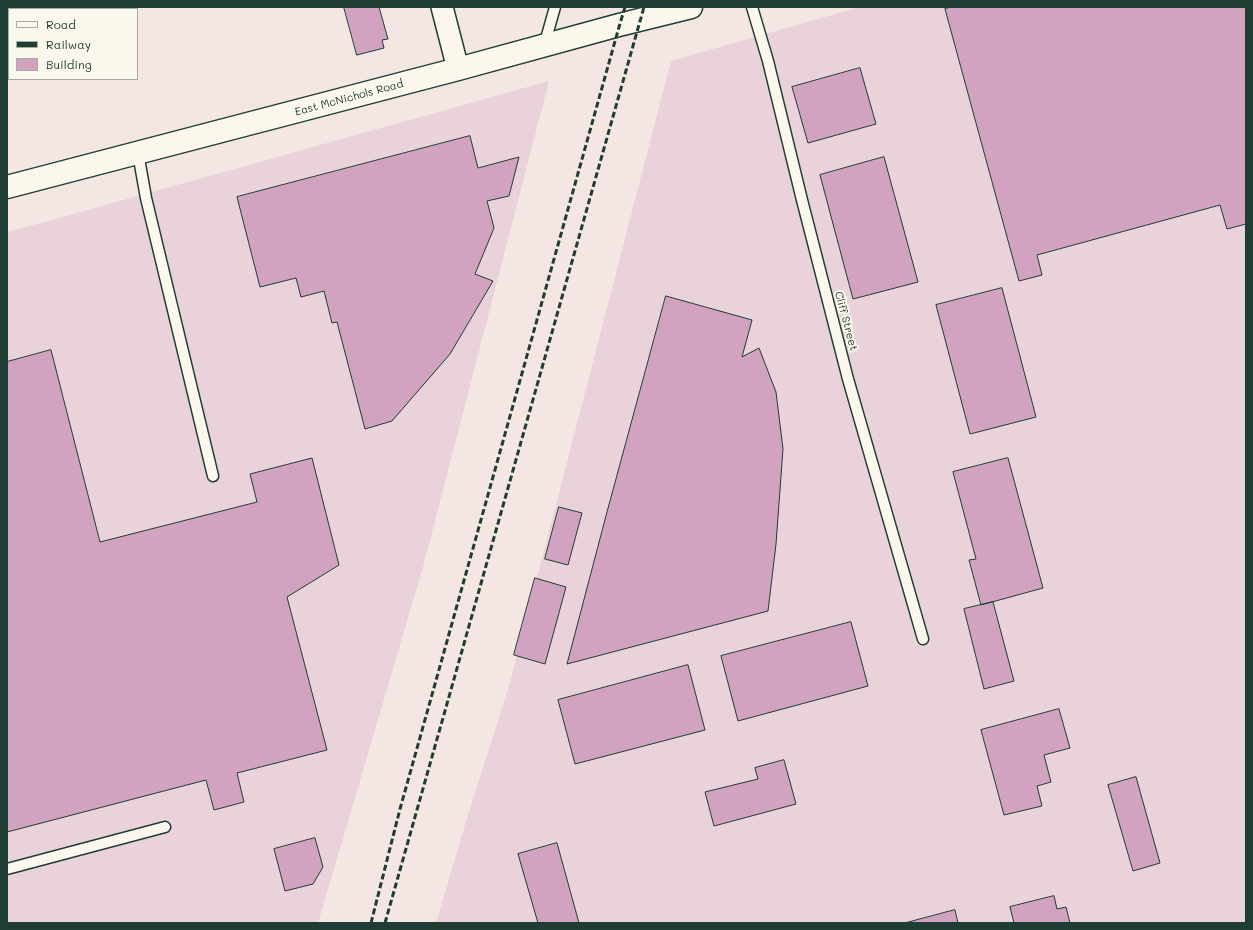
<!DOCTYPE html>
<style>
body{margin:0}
#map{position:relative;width:1253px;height:930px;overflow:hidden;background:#f3e6e3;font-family:Mali,sans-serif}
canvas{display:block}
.frame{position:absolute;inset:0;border:8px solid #1f3d34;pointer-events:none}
.legend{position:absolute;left:8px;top:8px;width:130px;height:72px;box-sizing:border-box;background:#fbf7ec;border:1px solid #a3ada2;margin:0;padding:5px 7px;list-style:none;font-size:12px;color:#1f3d34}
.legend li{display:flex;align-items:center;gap:8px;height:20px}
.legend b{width:20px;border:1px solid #a3ada2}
</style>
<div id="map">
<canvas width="1253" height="930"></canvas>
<div class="frame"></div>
<ul class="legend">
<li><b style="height:5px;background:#fbf7ec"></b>Road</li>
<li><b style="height:5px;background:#1f3d34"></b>Railway</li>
<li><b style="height:11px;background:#d2a2c1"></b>Building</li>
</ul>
</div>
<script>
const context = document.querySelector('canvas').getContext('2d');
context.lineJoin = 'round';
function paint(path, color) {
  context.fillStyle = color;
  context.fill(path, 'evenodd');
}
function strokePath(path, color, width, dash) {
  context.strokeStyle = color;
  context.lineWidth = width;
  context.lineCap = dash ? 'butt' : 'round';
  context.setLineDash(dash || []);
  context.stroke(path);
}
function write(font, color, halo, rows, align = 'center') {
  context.font = font + ' Mali,sans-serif';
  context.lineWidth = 4;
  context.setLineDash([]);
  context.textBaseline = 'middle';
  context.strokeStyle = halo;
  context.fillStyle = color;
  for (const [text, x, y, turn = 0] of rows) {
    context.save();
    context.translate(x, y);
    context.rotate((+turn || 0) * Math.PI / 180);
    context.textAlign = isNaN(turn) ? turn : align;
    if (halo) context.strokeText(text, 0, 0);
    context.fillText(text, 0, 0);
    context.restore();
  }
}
paint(new Path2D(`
 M 860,7 L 1246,7 L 1246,922 L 1243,923 L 436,923 L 468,815 L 509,686 L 671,61 Z
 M 549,81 L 423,567 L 318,923 L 7,923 L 7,232 L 52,220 Z`), '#e9d2d9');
const building = new Path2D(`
 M 344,7 L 379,7 L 388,39 L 382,40 L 384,48 L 357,55 Z
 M 951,7 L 1246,7 L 1246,224 L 1227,229 L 1220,205 L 1037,255 L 1042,275 L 1019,281 L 945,9 Z
 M 860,68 L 876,124 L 808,143 L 792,87 Z
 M 470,136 L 478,168 L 519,157 L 509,196 L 487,201 L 494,228 L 475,274 L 493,281 L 450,354 L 392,421 L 365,429 L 337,322 L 332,323 L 324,291 L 301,297 L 296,278 L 260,287 L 237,197 Z
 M 884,157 L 918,282 L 853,299 L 820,175 Z
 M 1002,288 L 1036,417 L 970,434 L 936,305 Z
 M 666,296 L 752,320 L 742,357 L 759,348 L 776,392 L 783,449 L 776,544 L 768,611 L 567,664 L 607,512 Z
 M 51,350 L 100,542 L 257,502 L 250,474 L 312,458 L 339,565 L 287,597 L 327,750 L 237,773 L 244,802 L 214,810 L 206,780 L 7,832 L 7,362 Z
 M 1008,458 L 1043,588 L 981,605 L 969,560 L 976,559 L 953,472 Z
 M 559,507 L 582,513 L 568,565 L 545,559 Z
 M 535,578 L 566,587 L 545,664 L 514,655 Z
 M 993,602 L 1014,681 L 984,689 L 964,609 Z
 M 851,622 L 868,686 L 738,721 L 721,656 Z
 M 688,665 L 705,730 L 575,764 L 558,700 Z
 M 1059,709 L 1070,748 L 1044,755 L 1051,782 L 1037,786 L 1042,806 L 1004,815 L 981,730 Z
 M 784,760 L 796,804 L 714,826 L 705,792 L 758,779 L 755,768 Z
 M 1136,777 L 1160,863 L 1133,871 L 1108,785 Z
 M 315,838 L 323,867 L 313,884 L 285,891 L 274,849 Z
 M 557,843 L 579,923 L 538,923 L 518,854 Z
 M 1054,896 L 1057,909 L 1066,907 L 1070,923 L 1014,923 L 1010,907 Z
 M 955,910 L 958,923 L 905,923 Z`);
paint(building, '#d2a2c1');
strokePath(building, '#1f3d34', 1);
const lane = new Path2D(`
 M 752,7 L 768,61 L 802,200 L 848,379 L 923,639
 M 45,9 L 53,7
 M 7,19 L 9,19
 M 544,46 L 555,7
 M 138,153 L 146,198 L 213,476
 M 7,869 L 165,827`);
const street = new Path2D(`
 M 442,7 L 458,69`);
const secondary = new Path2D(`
 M 7,187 L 458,69 L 619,25 L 691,7`);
strokePath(lane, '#1f3d34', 13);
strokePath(street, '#1f3d34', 24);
strokePath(secondary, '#1f3d34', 25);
strokePath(lane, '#fbf7ec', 10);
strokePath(street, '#fbf7ec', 21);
strokePath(secondary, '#fbf7ec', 22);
strokePath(new Path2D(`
 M 371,923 L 400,809 L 619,27 L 625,7
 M 385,923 L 644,7`), '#1f3d34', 3, [6, 3]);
write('11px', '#1f3d34', '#fbf7ec', [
 ["East McNichols Road",349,98,-15],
 ["Cliff Street",846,321,75]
]);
</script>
